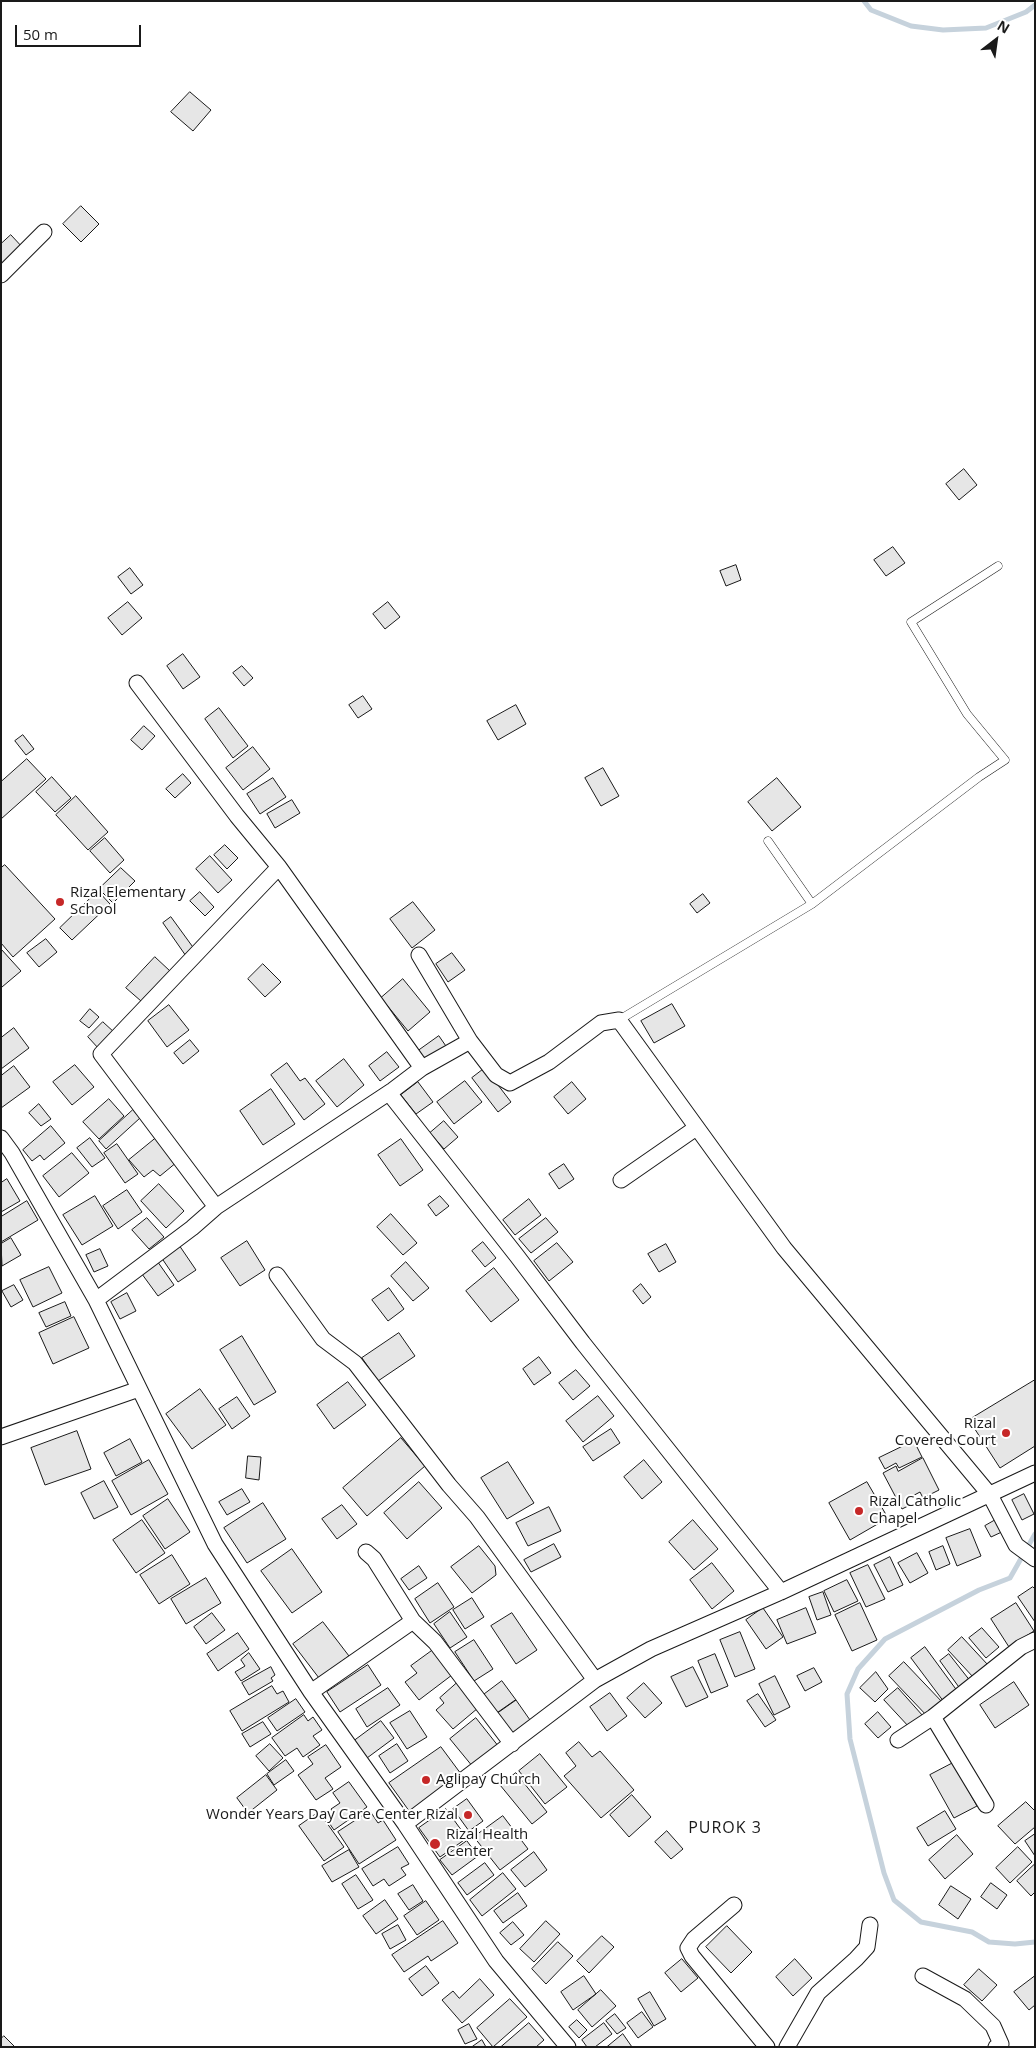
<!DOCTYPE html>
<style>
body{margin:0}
#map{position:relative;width:1036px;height:2048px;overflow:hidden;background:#fff;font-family:"Open Sans",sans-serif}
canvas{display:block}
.frame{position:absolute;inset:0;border:2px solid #1a1a1a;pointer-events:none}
.north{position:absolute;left:971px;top:15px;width:50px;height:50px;-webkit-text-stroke:4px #fff;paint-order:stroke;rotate:30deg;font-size:14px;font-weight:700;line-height:20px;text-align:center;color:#1a1a1a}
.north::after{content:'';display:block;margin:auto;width:18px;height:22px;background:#1a1a1a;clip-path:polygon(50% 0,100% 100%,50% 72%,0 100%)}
.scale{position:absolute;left:15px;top:25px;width:126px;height:22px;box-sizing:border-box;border:2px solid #1a1a1a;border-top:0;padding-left:6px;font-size:15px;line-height:18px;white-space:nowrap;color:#1a1a1a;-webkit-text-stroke:4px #fff;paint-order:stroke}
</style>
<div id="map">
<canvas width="1036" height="2048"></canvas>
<div class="frame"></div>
<div class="north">N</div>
<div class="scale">50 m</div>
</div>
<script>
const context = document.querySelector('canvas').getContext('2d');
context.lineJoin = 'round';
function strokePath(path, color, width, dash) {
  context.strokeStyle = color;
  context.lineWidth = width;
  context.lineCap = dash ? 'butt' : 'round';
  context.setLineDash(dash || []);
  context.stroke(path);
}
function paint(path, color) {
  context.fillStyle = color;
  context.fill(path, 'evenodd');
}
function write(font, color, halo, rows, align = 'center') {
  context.font = font + ' "Open Sans",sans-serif';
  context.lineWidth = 4;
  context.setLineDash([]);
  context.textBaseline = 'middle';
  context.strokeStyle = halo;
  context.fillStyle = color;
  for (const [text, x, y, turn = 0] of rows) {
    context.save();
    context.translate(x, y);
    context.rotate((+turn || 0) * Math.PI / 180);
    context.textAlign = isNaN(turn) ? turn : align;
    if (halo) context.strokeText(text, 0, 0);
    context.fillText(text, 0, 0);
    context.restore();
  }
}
strokePath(new Path2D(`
 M 864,1 L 871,10 L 911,26 L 943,30 L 986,28 L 1026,12 L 1035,5
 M 1035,1534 L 1010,1578 L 979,1590 L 885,1639 L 858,1669 L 847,1694 L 850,1739 L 884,1873 L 894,1900 L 921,1922 L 972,1932 L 989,1942 L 1015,1944 L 1035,1942`), '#c6d2dc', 5);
const building = new Path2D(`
 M 190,92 L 211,110 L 193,131 L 171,112 Z
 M 81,206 L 99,224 L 81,242 L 63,224 Z
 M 11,235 L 24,249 L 1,271 L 1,244 Z
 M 964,469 L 977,485 L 959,500 L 946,484 Z
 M 893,547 L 905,563 L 886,576 L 874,560 Z
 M 736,565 L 741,580 L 726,586 L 720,571 Z
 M 130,568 L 143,585 L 131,594 L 118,577 Z
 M 128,602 L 142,618 L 122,635 L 108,618 Z
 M 388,602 L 400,617 L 385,629 L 373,614 Z
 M 183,654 L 200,677 L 183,689 L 167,666 Z
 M 242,666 L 253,678 L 244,686 L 233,673 Z
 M 363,696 L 372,709 L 358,718 L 349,705 Z
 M 516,705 L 526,724 L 498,740 L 487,721 Z
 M 219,708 L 248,746 L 233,758 L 205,719 Z
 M 144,726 L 155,736 L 142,750 L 131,740 Z
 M 23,735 L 34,749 L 26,755 L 15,741 Z
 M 253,747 L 270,769 L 243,790 L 226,768 Z
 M 27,759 L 46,779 L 1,819 L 1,782 Z
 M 603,768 L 619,796 L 601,806 L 585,778 Z
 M 183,774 L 191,783 L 175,798 L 166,789 Z
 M 52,777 L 71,798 L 55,812 L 36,792 Z
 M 273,778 L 286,797 L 260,814 L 247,794 Z
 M 777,778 L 801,807 L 772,831 L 748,802 Z
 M 76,796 L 108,832 L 88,850 L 56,815 Z
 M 292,800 L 300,813 L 275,828 L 267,814 Z
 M 105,838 L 124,860 L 110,873 L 90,851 Z
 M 225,845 L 238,858 L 227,869 L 214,855 Z
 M 210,856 L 232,880 L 218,893 L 196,869 Z
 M 5,865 L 55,919 L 13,957 L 1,943 L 1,868 Z
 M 121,868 L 135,881 L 113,903 L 99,889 Z
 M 98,891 L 110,904 L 72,940 L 60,928 Z
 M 200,892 L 214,907 L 205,916 L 190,901 Z
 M 703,894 L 710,903 L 697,913 L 690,904 Z
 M 413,902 L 435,930 L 412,948 L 390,919 Z
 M 171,917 L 195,950 L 186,956 L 163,923 Z
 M 46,939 L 57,952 L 39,967 L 27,953 Z
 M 1,949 L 21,971 L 2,987 L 1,986 Z
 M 452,953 L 465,970 L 448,982 L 436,964 Z
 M 155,957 L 170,971 L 141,1001 L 126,988 Z
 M 263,964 L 281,982 L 265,997 L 248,979 Z
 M 403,979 L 430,1012 L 408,1031 L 381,998 Z
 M 672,1004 L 685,1026 L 654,1043 L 641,1021 Z
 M 169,1005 L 189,1030 L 167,1047 L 148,1021 Z
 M 90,1009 L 99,1017 L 89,1028 L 80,1021 Z
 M 103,1022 L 115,1033 L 99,1049 L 88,1037 Z
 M 14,1028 L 29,1048 L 1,1069 L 1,1038 Z
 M 439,1036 L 448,1049 L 427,1063 L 418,1051 Z
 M 190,1040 L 199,1051 L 183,1064 L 174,1053 Z
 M 387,1052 L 399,1067 L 380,1081 L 369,1066 Z
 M 344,1059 L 364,1085 L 337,1107 L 316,1081 Z
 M 287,1063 L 300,1081 L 305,1078 L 325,1104 L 304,1120 L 271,1075 Z
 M 75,1065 L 94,1087 L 72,1105 L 53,1082 Z
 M 14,1066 L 30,1087 L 1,1108 L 1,1076 Z
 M 485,1068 L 511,1102 L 498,1112 L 472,1078 Z
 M 465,1081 L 482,1102 L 454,1124 L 437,1102 Z
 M 418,1082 L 433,1102 L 416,1114 L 401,1095 Z
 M 572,1082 L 586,1099 L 568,1114 L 554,1097 Z
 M 271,1089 L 295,1124 L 263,1145 L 240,1111 Z
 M 109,1099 L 124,1116 L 99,1139 L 83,1122 Z
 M 39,1104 L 51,1119 L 41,1126 L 29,1113 Z
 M 133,1110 L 140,1118 L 106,1149 L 99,1141 Z
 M 444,1121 L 458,1137 L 444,1149 L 430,1133 Z
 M 51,1126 L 65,1143 L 44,1160 L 40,1155 L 32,1161 L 23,1150 Z
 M 90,1138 L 105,1158 L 92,1167 L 77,1148 Z
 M 156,1138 L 177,1162 L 160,1176 L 153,1170 L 144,1177 L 129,1160 Z
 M 401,1139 L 423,1170 L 400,1186 L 378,1155 Z
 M 117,1144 L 138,1174 L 125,1183 L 104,1153 Z
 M 72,1153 L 89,1173 L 59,1197 L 43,1176 Z
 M 564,1164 L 574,1179 L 559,1189 L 549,1174 Z
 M 7,1179 L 20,1201 L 1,1212 L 1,1183 Z
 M 159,1184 L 184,1211 L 166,1228 L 141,1201 Z
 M 127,1190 L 142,1212 L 118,1229 L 103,1206 Z
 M 95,1196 L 113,1226 L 82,1245 L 63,1215 Z
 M 440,1196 L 449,1206 L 436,1216 L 428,1205 Z
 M 529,1199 L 541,1215 L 515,1235 L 503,1220 Z
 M 27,1201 L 38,1220 L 1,1242 L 1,1217 Z
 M 391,1214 L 417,1243 L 403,1255 L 377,1227 Z
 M 147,1218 L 164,1237 L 149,1249 L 132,1230 Z
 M 546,1218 L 558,1232 L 531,1253 L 519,1239 Z
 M 11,1238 L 21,1255 L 2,1266 L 1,1244 Z
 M 247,1241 L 265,1270 L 240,1286 L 221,1258 Z
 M 483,1242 L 496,1258 L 485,1267 L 472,1251 Z
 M 557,1243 L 573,1262 L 549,1281 L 534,1261 Z
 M 666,1244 L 676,1262 L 659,1272 L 648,1254 Z
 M 179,1245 L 196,1270 L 178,1282 L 161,1257 Z
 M 100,1249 L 108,1266 L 94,1272 L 86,1255 Z
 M 155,1258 L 174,1285 L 158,1296 L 139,1270 Z
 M 406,1262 L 429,1288 L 413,1301 L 391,1276 Z
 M 49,1267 L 62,1293 L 33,1307 L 20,1280 Z
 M 494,1268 L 519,1300 L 491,1322 L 466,1291 Z
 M 641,1284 L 651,1297 L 643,1304 L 633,1291 Z
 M 14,1285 L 23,1300 L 11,1307 L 2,1291 Z
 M 389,1288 L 404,1309 L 388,1321 L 372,1300 Z
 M 127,1293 L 136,1311 L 120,1319 L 111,1302 Z
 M 65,1302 L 71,1316 L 46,1327 L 39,1313 Z
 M 74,1317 L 89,1348 L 53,1364 L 39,1333 Z
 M 399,1333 L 415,1356 L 378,1381 L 362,1358 Z
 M 242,1336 L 276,1392 L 254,1405 L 220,1350 Z
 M 539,1357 L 551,1373 L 534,1385 L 523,1369 Z
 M 576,1370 L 590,1386 L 573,1400 L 559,1383 Z
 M 1035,1380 L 1035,1446 L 1000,1468 L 969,1420 Z
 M 348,1382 L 366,1405 L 334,1429 L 317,1405 Z
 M 200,1389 L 226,1425 L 192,1449 L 166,1414 Z
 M 598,1396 L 614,1416 L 583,1442 L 566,1421 Z
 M 237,1397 L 250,1416 L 232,1429 L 219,1409 Z
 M 611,1429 L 620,1443 L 593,1461 L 583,1447 Z
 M 77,1431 L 91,1469 L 45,1485 L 31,1448 Z
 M 401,1438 L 425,1466 L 367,1516 L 343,1488 Z
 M 130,1439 L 142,1462 L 116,1476 L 104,1453 Z
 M 914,1441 L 922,1457 L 899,1468 L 896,1463 L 885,1469 L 879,1458 Z
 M 248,1456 L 261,1457 L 259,1480 L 246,1478 Z
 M 923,1458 L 939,1490 L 923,1498 L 920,1492 L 905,1500 L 908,1506 L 902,1509 L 883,1473 L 896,1466 L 898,1471 Z
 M 149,1460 L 168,1494 L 131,1515 L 112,1481 Z
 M 644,1460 L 662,1482 L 642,1499 L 624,1477 Z
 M 508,1462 L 534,1503 L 507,1519 L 481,1478 Z
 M 104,1481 L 118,1507 L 94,1519 L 81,1493 Z
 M 419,1482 L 442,1508 L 407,1539 L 384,1513 Z
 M 867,1482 L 888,1518 L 850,1540 L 829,1503 Z
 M 242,1489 L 250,1502 L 227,1515 L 219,1502 Z
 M 1024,1494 L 1034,1514 L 1022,1520 L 1012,1500 Z
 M 168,1499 L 190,1532 L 165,1549 L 143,1516 Z
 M 263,1503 L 286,1539 L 247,1563 L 224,1528 Z
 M 342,1505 L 357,1524 L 337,1539 L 322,1519 Z
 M 549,1507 L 561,1531 L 528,1546 L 516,1523 Z
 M 999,1518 L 1006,1530 L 991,1537 L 985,1526 Z
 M 142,1520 L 165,1553 L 136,1573 L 113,1540 Z
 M 693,1520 L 718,1549 L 694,1570 L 669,1542 Z
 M 970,1529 L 981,1556 L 957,1566 L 946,1538 Z
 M 554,1544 L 561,1557 L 531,1572 L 524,1560 Z
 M 479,1546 L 495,1566 L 496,1575 L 472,1593 L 451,1567 Z
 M 943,1546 L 950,1564 L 936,1570 L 929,1552 Z
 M 292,1549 L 322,1592 L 292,1613 L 261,1571 Z
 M 917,1553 L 928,1573 L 910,1583 L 898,1563 Z
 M 172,1555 L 190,1584 L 159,1604 L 140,1575 Z
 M 890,1557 L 903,1585 L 888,1592 L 874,1565 Z
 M 712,1563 L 734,1591 L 712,1609 L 690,1580 Z
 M 868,1565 L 885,1599 L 866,1607 L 850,1573 Z
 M 419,1566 L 427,1578 L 409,1590 L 401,1579 Z
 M 206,1578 L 221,1603 L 186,1624 L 171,1599 Z
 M 847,1580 L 858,1601 L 834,1612 L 824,1591 Z
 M 438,1583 L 454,1607 L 430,1623 L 415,1599 Z
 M 1033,1587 L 1035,1589 L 1035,1622 L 1018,1597 Z
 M 823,1592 L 831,1615 L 817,1620 L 809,1597 Z
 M 472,1598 L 484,1617 L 465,1629 L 453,1610 Z
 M 860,1603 L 877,1640 L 852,1651 L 835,1615 Z
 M 1016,1603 L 1034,1631 L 1009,1647 L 991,1619 Z
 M 763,1608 L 783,1637 L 766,1649 L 746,1620 Z
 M 806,1608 L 816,1633 L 787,1644 L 777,1620 Z
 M 450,1612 L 467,1637 L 450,1648 L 434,1624 Z
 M 212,1613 L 225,1630 L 206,1644 L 194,1627 Z
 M 512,1613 L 537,1650 L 516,1664 L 491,1626 Z
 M 323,1622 L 349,1656 L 319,1678 L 293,1644 Z
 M 982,1628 L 999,1647 L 986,1658 L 969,1638 Z
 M 740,1632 L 755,1669 L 735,1677 L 720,1640 Z
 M 238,1633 L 249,1649 L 218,1671 L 207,1654 Z
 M 962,1637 L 988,1665 L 974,1678 L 948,1650 Z
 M 474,1640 L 493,1669 L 474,1681 L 455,1652 Z
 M 925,1647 L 958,1692 L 944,1702 L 911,1658 Z
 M 433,1650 L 452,1675 L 419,1700 L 405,1682 L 417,1673 L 411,1666 Z
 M 249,1653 L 260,1669 L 241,1681 L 235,1672 L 245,1666 L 241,1660 Z
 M 715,1654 L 728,1686 L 711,1693 L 698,1661 Z
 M 949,1654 L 971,1682 L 961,1690 L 940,1661 Z
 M 904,1662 L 944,1704 L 929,1718 L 889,1676 Z
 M 368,1665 L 381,1685 L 340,1712 L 327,1692 Z
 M 271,1667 L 275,1675 L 271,1678 L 273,1681 L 249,1695 L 242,1683 Z
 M 693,1667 L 708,1697 L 686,1707 L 671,1677 Z
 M 814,1668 L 822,1682 L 805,1691 L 797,1676 Z
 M 876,1672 L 888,1689 L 875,1702 L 860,1688 Z
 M 775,1676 L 790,1707 L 774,1715 L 759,1684 Z
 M 502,1681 L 516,1700 L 496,1714 L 482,1696 Z
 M 1014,1682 L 1029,1705 L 995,1728 L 980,1705 Z
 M 457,1683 L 478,1708 L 453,1729 L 436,1710 L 444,1703 L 440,1698 Z
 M 644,1683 L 662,1703 L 645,1718 L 627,1698 Z
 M 272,1686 L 277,1694 L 283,1691 L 289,1702 L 242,1731 L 230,1711 Z
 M 388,1688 L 400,1705 L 367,1727 L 356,1709 Z
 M 898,1688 L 923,1716 L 910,1728 L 884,1700 Z
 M 610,1693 L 627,1716 L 607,1731 L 590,1707 Z
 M 758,1694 L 776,1720 L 765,1727 L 747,1701 Z
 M 296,1699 L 305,1712 L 277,1731 L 268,1718 Z
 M 516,1700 L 530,1720 L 511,1734 L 496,1714 Z
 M 410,1711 L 427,1737 L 407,1749 L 390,1723 Z
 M 878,1712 L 891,1727 L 878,1738 L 865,1724 Z
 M 304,1715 L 308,1721 L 313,1717 L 322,1730 L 313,1736 L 320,1745 L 303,1757 L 297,1748 L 285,1756 L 272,1738 Z
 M 476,1718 L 499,1747 L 473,1767 L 450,1739 Z
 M 381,1721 L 394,1738 L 367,1758 L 354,1741 Z
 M 263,1722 L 271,1734 L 250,1747 L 242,1734 Z
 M 579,1742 L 592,1757 L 600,1751 L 634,1790 L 601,1818 L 564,1776 L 576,1766 L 566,1753 Z
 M 270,1744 L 283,1758 L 269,1771 L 256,1756 Z
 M 397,1744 L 408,1761 L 390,1773 L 379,1756 Z
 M 326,1745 L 341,1767 L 325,1778 L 333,1789 L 316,1800 L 298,1775 L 313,1764 L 308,1757 Z
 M 441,1747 L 464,1778 L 412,1815 L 389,1783 Z
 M 540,1754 L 567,1787 L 545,1804 L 519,1771 Z
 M 286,1760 L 294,1771 L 274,1785 L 267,1774 Z
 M 953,1763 L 977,1806 L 954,1818 L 930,1775 Z
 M 516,1773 L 547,1812 L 532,1824 L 500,1785 Z
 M 266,1775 L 277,1790 L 248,1813 L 237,1798 Z
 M 349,1782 L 367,1807 L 334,1830 L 325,1817 L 333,1812 L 331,1809 L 340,1803 L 333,1793 Z
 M 632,1795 L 651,1817 L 629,1837 L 610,1815 Z
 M 467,1799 L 483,1821 L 469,1831 L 453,1809 Z
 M 1026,1802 L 1035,1811 L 1035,1827 L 1015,1844 L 998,1826 Z
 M 446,1809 L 467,1838 L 440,1857 L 419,1828 Z
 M 370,1811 L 378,1823 L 383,1820 L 396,1840 L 359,1864 L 338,1832 Z
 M 945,1811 L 956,1829 L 928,1846 L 917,1828 Z
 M 319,1812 L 344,1847 L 324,1861 L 299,1826 Z
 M 503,1816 L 528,1849 L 500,1870 L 474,1837 Z
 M 667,1831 L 683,1849 L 671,1859 L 655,1842 Z
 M 1035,1834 L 1035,1856 L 1025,1841 Z
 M 957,1835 L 973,1854 L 945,1879 L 929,1860 Z
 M 467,1841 L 478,1856 L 452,1875 L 440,1860 Z
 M 398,1847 L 409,1864 L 401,1868 L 406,1875 L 389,1886 L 384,1879 L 373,1886 L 362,1869 Z
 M 1018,1847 L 1032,1862 L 1010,1883 L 996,1868 Z
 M 349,1850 L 359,1867 L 332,1882 L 322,1866 Z
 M 534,1852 L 547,1870 L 525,1887 L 511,1870 Z
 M 485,1863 L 494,1875 L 467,1895 L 458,1883 Z
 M 1035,1864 L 1035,1892 L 1031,1896 L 1017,1881 Z
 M 503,1873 L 516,1889 L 482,1916 L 470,1900 Z
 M 356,1875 L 373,1900 L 358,1909 L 342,1884 Z
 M 991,1883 L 1007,1895 L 997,1909 L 981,1897 Z
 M 413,1885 L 423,1901 L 409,1910 L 398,1894 Z
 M 951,1886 L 971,1899 L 958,1919 L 939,1905 Z
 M 518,1893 L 527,1906 L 503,1923 L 494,1911 Z
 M 385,1900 L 398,1919 L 376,1934 L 363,1916 Z
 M 426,1901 L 439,1920 L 417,1935 L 404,1916 Z
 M 443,1921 L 458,1943 L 431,1961 L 428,1956 L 404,1972 L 392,1955 Z
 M 546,1921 L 560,1934 L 534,1962 L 520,1949 Z
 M 513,1922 L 524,1935 L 511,1945 L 500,1933 Z
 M 398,1925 L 406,1940 L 390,1949 L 382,1934 Z
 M 727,1926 L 752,1952 L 731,1973 L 706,1947 Z
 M 602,1936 L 614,1947 L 589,1973 L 577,1961 Z
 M 558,1942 L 573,1956 L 546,1984 L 532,1969 Z
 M 682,1959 L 698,1978 L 681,1992 L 665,1973 Z
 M 795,1959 L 812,1978 L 793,1996 L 776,1977 Z
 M 426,1966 L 439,1983 L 422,1996 L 409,1979 Z
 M 979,1969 L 997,1985 L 982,2001 L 964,1985 Z
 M 584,1976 L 596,1994 L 573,2010 L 561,1992 Z
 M 1035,1976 L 1035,2005 L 1029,2010 L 1014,1992 Z
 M 480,1979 L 494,1995 L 462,2023 L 442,2000 L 453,1991 L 459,1998 Z
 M 601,1990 L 616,2006 L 592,2027 L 578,2010 Z
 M 650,1992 L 666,2019 L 654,2026 L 638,1999 Z
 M 510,1999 L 527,2017 L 493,2047 L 477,2028 Z
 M 642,2012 L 653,2027 L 638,2038 L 627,2023 Z
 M 615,2014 L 626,2028 L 617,2034 L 606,2021 Z
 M 577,2020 L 587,2030 L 579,2038 L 569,2027 Z
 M 529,2023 L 544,2040 L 536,2047 L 501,2047 Z
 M 604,2023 L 612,2034 L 595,2047 L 587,2047 L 582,2040 Z
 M 469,2024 L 477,2039 L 465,2044 L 458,2030 Z
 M 623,2034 L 632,2047 L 607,2047 Z
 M 4,2036 L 15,2047 L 1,2047 L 1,2039 Z
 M 482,2040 L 486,2047 L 472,2047 Z`);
paint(building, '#e6e6e6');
strokePath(building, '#1a1a1a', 1);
const lane = new Path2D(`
 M 768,841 L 812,904
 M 619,1020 L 812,904 L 979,777 L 1005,760 L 967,714 L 911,622 L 998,566`);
const street = new Path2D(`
 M 1,275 L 44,232
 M 137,683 L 237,816 L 279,867 L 422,1068
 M 470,1041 L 496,1075 L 510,1083 L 549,1062 L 601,1023 L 619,1020 L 784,1248 L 990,1495 L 1016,1545 L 1035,1559
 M 389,1093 L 517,1256 L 583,1343 L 781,1592
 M 1,1138 L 12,1153 L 96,1300 L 215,1544 L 311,1692 L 405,1824 L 496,1961 L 568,2047
 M 621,1180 L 696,1128
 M 216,1207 L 101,1054 L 279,867
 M 277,1275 L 323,1339 L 355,1363 L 449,1485 L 477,1517 L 595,1680
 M 96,1300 L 192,1228 L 216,1207 L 393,1090 L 422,1068 L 470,1041 L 419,955
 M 1,1437 L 139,1389
 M 366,1552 L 374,1559 L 413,1621 L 435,1642 L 512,1744
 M 311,1692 L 413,1621
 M 933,1717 L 986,1805
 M 898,1740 L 933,1717 L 1021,1647 L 1035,1640
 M 405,1824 L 595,1680 L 651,1649 L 781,1592 L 1035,1473
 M 734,1905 L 694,1939 L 688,1948 L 692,1956 L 767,2047
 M 923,1976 L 965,1999 L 993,2026 L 1001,2044 L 996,2047
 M 787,2047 L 818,1993 L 856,1959 L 867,1947 L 870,1925`);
strokePath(lane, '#1a1a1a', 9);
strokePath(street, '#1a1a1a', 17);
strokePath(lane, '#fff', 8);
strokePath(street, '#fff', 15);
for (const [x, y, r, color] of [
 [60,902,5,"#c62828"],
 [1006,1433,5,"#c62828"],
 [859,1511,5,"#c62828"],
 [426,1780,5,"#c62828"],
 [468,1815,5,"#c62828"],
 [435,1844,6,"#c62828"]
]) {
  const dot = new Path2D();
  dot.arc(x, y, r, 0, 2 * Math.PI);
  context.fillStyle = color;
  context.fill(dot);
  strokePath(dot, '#fff', 2);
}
write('15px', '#1a1a1a', '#fff', [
 ["Rizal Elementary",70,893],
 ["School",70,910],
 ["Rizal",996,1424,"right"],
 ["Covered Court",996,1441,"right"],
 ["Rizal Catholic",869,1502],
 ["Chapel",869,1519],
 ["Aglipay Church",436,1780],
 ["Wonder Years Day Care Center Rizal",458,1815,"right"],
 ["Rizal Health",446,1835],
 ["Center",446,1852]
], 'left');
context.letterSpacing = '1px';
write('16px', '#1a1a1a', '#fff', [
 ["PUROK 3",725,1828]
]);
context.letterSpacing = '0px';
</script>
